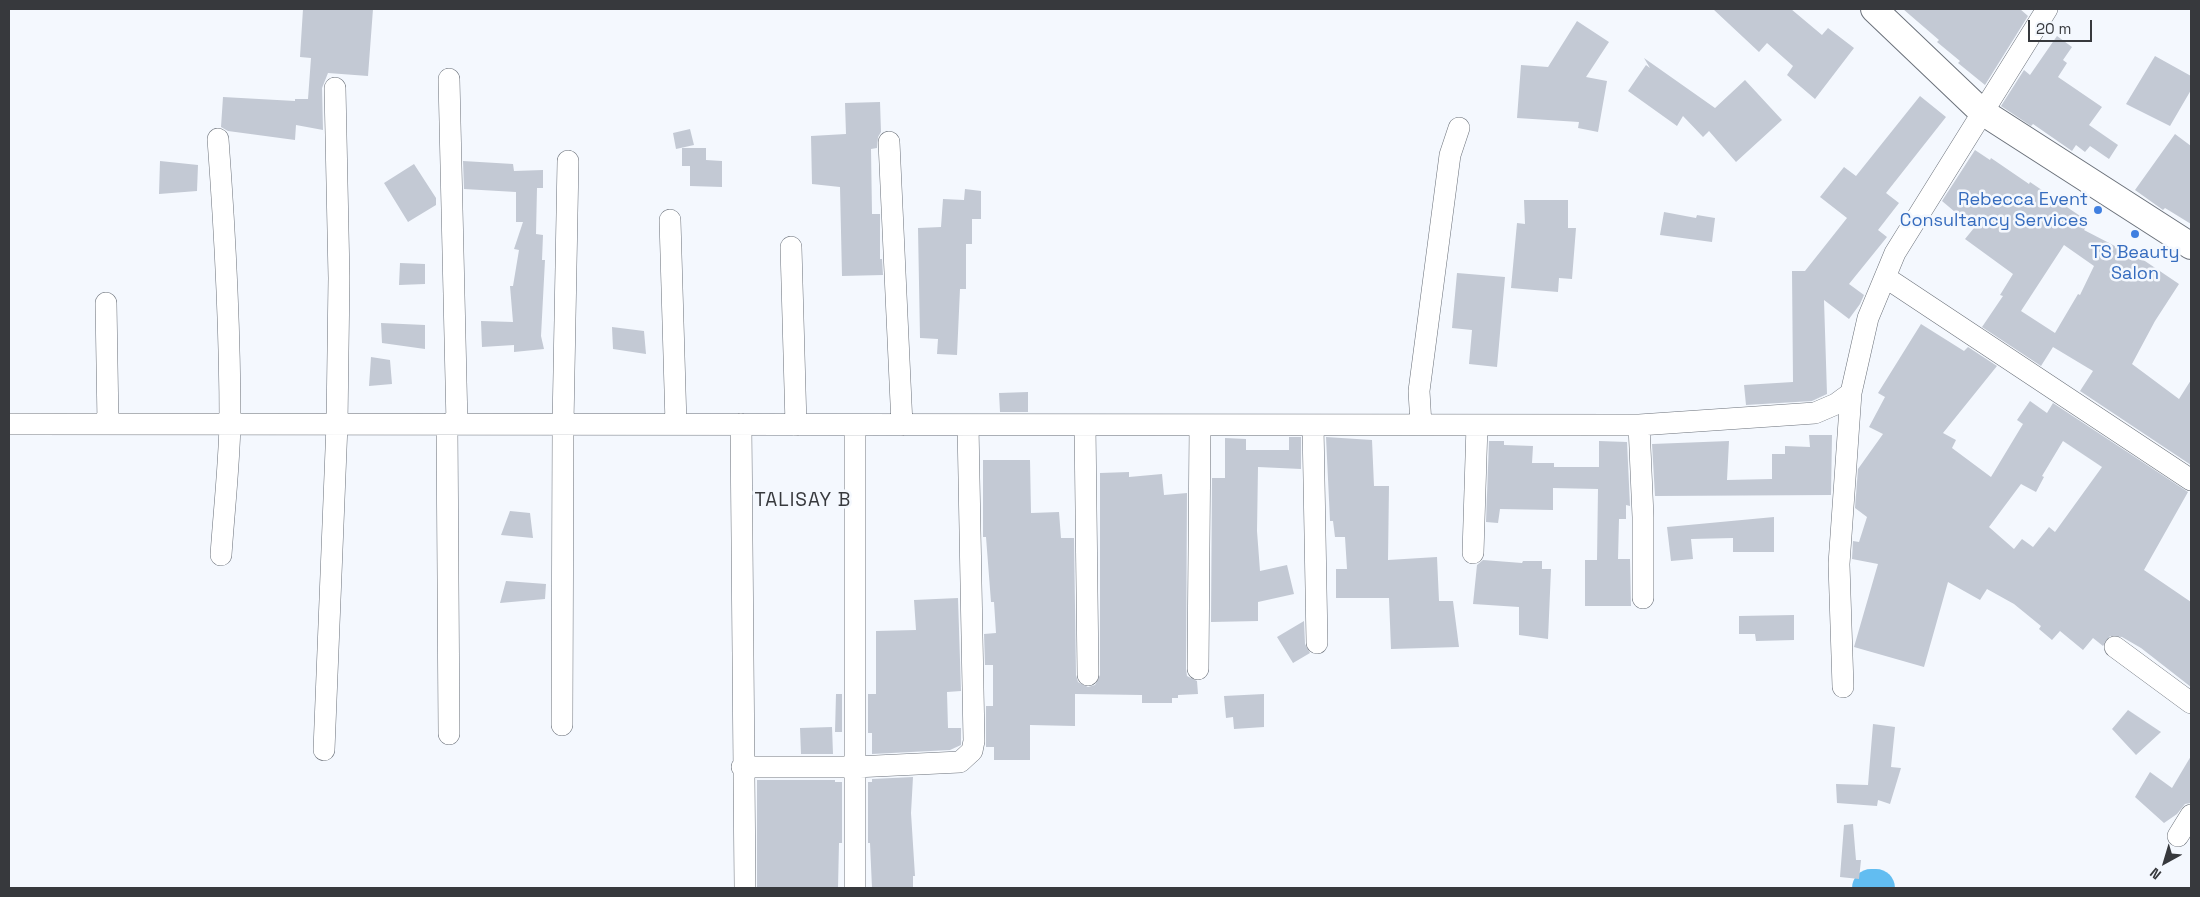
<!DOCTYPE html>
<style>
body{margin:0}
#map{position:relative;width:2200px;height:897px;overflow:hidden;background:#f4f8fe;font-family:"Space Grotesk",sans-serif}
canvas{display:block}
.frame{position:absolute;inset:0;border:10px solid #37393d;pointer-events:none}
.north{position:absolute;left:2140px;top:837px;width:50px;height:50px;-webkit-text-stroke:4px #f4f8fe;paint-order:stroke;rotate:219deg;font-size:14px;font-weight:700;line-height:20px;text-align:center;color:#37393d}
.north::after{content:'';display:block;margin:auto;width:18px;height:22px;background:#37393d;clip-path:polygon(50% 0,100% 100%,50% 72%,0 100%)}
.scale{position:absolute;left:2028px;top:20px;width:64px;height:22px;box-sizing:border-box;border:2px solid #37393d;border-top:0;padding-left:6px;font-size:15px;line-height:18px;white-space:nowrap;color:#37393d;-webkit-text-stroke:4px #f4f8fe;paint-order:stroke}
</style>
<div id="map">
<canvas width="2200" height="897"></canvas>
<div class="frame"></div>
<div class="north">N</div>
<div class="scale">20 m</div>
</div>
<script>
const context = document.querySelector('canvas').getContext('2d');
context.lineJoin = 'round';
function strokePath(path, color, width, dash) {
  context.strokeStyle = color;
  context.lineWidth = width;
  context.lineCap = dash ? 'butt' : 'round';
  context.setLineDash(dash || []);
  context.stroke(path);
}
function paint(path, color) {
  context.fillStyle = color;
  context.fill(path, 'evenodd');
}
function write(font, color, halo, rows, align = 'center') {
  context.font = font + ' "Space Grotesk",sans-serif';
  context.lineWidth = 5;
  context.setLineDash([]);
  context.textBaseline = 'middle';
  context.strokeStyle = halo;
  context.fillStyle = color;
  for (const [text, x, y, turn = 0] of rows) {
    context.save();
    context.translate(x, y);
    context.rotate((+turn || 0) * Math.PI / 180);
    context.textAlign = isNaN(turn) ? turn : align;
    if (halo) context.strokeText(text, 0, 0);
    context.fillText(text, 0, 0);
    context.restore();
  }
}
strokePath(new Path2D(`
 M 1871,888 L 1876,888`), '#62bdf1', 38);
paint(new Path2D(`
 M 303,9 L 373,9 L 368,76 L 328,73 L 322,88 L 323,130 L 296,125 L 295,140 L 228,131 L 221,127 L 223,97 L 295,101 L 295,99 L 308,99 L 311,58 L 300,57 Z
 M 1713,9 L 1791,9 L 1822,35 L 1828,28 L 1854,48 L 1815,99 L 1787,75 L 1793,66 L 1767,43 L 1759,52 Z
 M 1903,9 L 2020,9 L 2028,16 L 1985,85 L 1958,63 L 1960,61 L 1937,42 L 1939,40 Z
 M 1577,21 L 1609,42 L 1586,77 L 1607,81 L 1598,132 L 1578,128 L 1579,122 L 1517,118 L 1521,65 L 1548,67 Z
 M 2057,36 L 2072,47 L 2063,60 L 2067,63 L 2058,77 L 2102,107 L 2089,125 L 2118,145 L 2109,159 L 2090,146 L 2085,152 L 2076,145 L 2072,151 L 2033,124 L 2031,126 L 2001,106 L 2024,70 L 2030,75 Z
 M 2155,56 L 2191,76 L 2191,90 L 2170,126 L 2126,104 Z
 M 1644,58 L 1715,108 L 1745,80 L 1782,120 L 1736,162 L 1709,131 L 1703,137 L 1683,116 L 1677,126 L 1628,91 L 1646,65 L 1650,68 Z
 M 1920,96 L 1946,117 L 1886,193 L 1899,203 L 1878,230 L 1887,237 L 1849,284 L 1864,295 L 1860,304 L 1849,319 L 1824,300 L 1827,394 L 1812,401 L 1746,405 L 1744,385 L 1793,382 L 1792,271 L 1805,271 L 1847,218 L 1820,197 L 1844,167 L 1856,176 Z
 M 880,102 L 881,132 L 878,137 L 877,148 L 871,149 L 872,214 L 880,214 L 880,259 L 882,259 L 883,275 L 842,276 L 840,187 L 812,184 L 811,136 L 846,134 L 845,103 Z
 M 690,129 L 694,145 L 676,149 L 673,133 Z
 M 2175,134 L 2191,146 L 2191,224 L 2165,208 L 2163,210 L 2135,190 Z
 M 682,148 L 706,148 L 706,160 L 722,161 L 722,187 L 690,186 L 690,166 L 682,166 Z
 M 1975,150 L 1990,160 L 1991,158 L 2029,184 L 2030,182 L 2089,222 L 2084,230 L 2138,258 L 2139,257 L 2179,284 L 2155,321 L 2132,364 L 2179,399 L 2191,380 L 2191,465 L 2080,391 L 2093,371 L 2053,347 L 2041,366 L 1982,327 L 2003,296 L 2000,295 L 2013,274 L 1965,239 L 1974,228 L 1942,201 ZM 2064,245 L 2094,266 L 2080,295 L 2078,294 L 2055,333 L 2021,311 Z
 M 160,161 L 198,165 L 197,191 L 159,194 Z
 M 463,161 L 513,164 L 514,171 L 543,170 L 543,188 L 537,188 L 536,234 L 543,235 L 542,260 L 545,260 L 541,336 L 544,349 L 514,352 L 514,345 L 482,347 L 481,321 L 513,322 L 510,286 L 513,286 L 519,250 L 514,249 L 523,222 L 516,222 L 516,192 L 464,189 Z
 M 414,164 L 436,198 L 436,205 L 408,222 L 384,183 Z
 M 965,189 L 981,191 L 981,219 L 972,219 L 972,244 L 966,244 L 966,289 L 960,289 L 957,355 L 937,354 L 938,339 L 920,338 L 918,228 L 941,227 L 943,199 L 964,200 Z
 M 1524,200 L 1568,200 L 1568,228 L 1576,228 L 1572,279 L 1559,278 L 1558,292 L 1511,288 L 1517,223 L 1525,224 Z
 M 1664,212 L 1696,218 L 1697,215 L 1715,218 L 1712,242 L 1660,235 Z
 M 400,263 L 425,264 L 425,284 L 399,285 Z
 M 1457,273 L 1505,277 L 1497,367 L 1469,364 L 1472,330 L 1452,328 Z
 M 381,323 L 425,325 L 425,349 L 382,343 Z
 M 1921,324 L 1964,351 L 1968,347 L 1997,366 L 1943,433 L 1956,440 L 1952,448 L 1991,477 L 2023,424 L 2017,420 L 2030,401 L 2047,413 L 2053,403 L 2188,492 L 2144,570 L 2191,602 L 2191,687 L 2141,648 L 2122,637 L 2110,636 L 2103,646 L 2093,638 L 2083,650 L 2060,631 L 2052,640 L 2039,629 L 2041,626 L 2014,604 L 1987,589 L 1980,600 L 1948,582 L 1924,667 L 1854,647 L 1878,564 L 1852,559 L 1853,541 L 1859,542 L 1867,517 L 1855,508 L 1858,469 L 1883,434 L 1869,427 L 1885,397 L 1878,393 ZM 2063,441 L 2102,467 L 2055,532 L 2049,527 L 2033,547 L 2022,539 L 2014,549 L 1989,527 L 2021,484 L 2036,492 L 2044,477 L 2042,476 Z
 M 612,327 L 644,331 L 646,354 L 613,349 Z
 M 371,357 L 390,360 L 392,384 L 369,386 Z
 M 1028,392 L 1028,412 L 1000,412 L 999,393 Z
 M 1809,435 L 1832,435 L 1831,495 L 1655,496 L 1652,444 L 1729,441 L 1727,480 L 1772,479 L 1772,454 L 1785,454 L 1785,446 L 1810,447 Z
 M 1289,437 L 1301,437 L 1301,469 L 1258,467 L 1257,531 L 1260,571 L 1287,565 L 1294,594 L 1258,602 L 1258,621 L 1211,622 L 1212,478 L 1225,478 L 1225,438 L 1246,439 L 1246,450 L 1289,450 Z
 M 1326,437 L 1372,440 L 1374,486 L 1389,486 L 1388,560 L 1437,557 L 1439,601 L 1453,601 L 1459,647 L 1391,649 L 1389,598 L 1336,598 L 1336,569 L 1347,569 L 1345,537 L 1335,537 L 1333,521 L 1330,521 Z
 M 1489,441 L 1504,441 L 1504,445 L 1533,446 L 1532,463 L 1554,463 L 1554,467 L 1599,467 L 1599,441 L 1627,442 L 1630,506 L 1626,505 L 1626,519 L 1619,519 L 1618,559 L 1630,559 L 1631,606 L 1585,606 L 1585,560 L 1597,560 L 1598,489 L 1553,488 L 1553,510 L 1500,509 L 1498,523 L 1486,522 Z
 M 983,460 L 1030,460 L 1031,513 L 1059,512 L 1061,538 L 1074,538 L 1076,675 L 1078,682 L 1088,687 L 1095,685 L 1100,675 L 1100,473 L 1129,472 L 1129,477 L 1162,474 L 1164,495 L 1187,493 L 1186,669 L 1187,676 L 1197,681 L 1198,694 L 1178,695 L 1178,698 L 1172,698 L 1172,703 L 1142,703 L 1142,695 L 1075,694 L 1075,726 L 1030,725 L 1030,760 L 994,760 L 994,747 L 986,747 L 986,706 L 993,706 L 993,665 L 985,665 L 984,634 L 996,633 L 994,602 L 991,602 L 986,537 L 983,537 Z
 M 510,511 L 530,513 L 533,538 L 501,535 Z
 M 1774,517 L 1774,552 L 1733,552 L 1733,538 L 1691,539 L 1693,559 L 1671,561 L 1667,527 Z
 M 1483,560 L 1522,563 L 1523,561 L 1542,561 L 1542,569 L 1551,569 L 1548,639 L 1519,635 L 1519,607 L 1473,604 L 1477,565 Z
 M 506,581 L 546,584 L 545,599 L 500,603 Z
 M 958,598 L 961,691 L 947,692 L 948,728 L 961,728 L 961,745 L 950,750 L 872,754 L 872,733 L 868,733 L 868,694 L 876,694 L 876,631 L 916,630 L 914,600 Z
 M 1794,615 L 1794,640 L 1756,641 L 1755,634 L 1739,634 L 1739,616 Z
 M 1304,621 L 1305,644 L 1310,653 L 1293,663 L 1277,637 Z
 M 836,694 L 842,694 L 842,732 L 835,732 Z
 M 1264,694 L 1264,727 L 1234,729 L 1233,717 L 1226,718 L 1224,696 Z
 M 2128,710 L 2161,732 L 2136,755 L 2112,729 Z
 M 1873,724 L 1895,727 L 1891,767 L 1901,768 L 1890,804 L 1878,800 L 1877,806 L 1837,803 L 1836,784 L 1868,785 Z
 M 832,727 L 833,754 L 801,754 L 800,728 Z
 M 2191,756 L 2191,803 L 2185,804 L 2177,814 L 2164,823 L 2135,797 L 2150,772 L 2172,788 Z
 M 913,777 L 911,813 L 915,876 L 913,876 L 913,888 L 872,888 L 870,843 L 868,843 L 868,782 L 872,782 L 872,779 Z
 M 757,780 L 835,780 L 835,782 L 842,782 L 842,843 L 839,843 L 838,888 L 757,888 Z
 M 1853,824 L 1856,860 L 1861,860 L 1859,879 L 1840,877 L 1844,825 Z`), '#c3c9d4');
const minor = new Path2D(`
 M 449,79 L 457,424
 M 218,139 C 225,233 230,328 230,423 C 229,467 224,511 221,555
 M 889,142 L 902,425
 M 670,220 L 676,424
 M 791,247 L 796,425
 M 1885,277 L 2191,480
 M 106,303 L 108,424
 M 9,424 L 1639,425 L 1815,413 L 1836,404 L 1851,393
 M 447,424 L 449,734
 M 741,424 L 745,888
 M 1085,425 L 1088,675
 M 1313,425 L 1317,643
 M 1421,425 L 1419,391 L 1450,155 L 1459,128
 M 1639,425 L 1643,517 L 1643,598
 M 1473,553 L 1477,425
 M 2115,647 L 2191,703
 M 1198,669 L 1200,425
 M 1843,687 L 1839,564 L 1851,393 L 1868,318 L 1895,253 L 2047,9
 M 562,725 L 563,424 L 568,161
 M 324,750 L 337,424 L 339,278 L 335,88
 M 742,767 L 855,767 L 960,762 L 972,751 L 974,741 L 968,425
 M 2178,836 L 2191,815
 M 855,888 L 855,425`);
const tertiary = new Path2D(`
 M 1874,9 L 1981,111 L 2191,246`);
strokePath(minor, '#6b717a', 22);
strokePath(tertiary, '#6b717a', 28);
strokePath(minor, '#fff', 21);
strokePath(tertiary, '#fff', 26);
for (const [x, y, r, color] of [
 [2098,210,5,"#3f7fe0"],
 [2135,234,5,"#3f7fe0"]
]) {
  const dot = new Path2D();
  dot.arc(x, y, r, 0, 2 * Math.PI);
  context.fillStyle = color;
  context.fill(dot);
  strokePath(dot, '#f4f8fe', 2);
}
write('18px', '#366cbe', '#f4f8fe', [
 ["Rebecca Event",2088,200],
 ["Consultancy Services",2088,221],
 ["TS Beauty",2135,253,"center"],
 ["Salon",2135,274,"center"]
], 'right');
context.letterSpacing = '1px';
write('19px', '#37393d', '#f4f8fe', [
 ["TALISAY B",803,501]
]);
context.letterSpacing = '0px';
</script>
